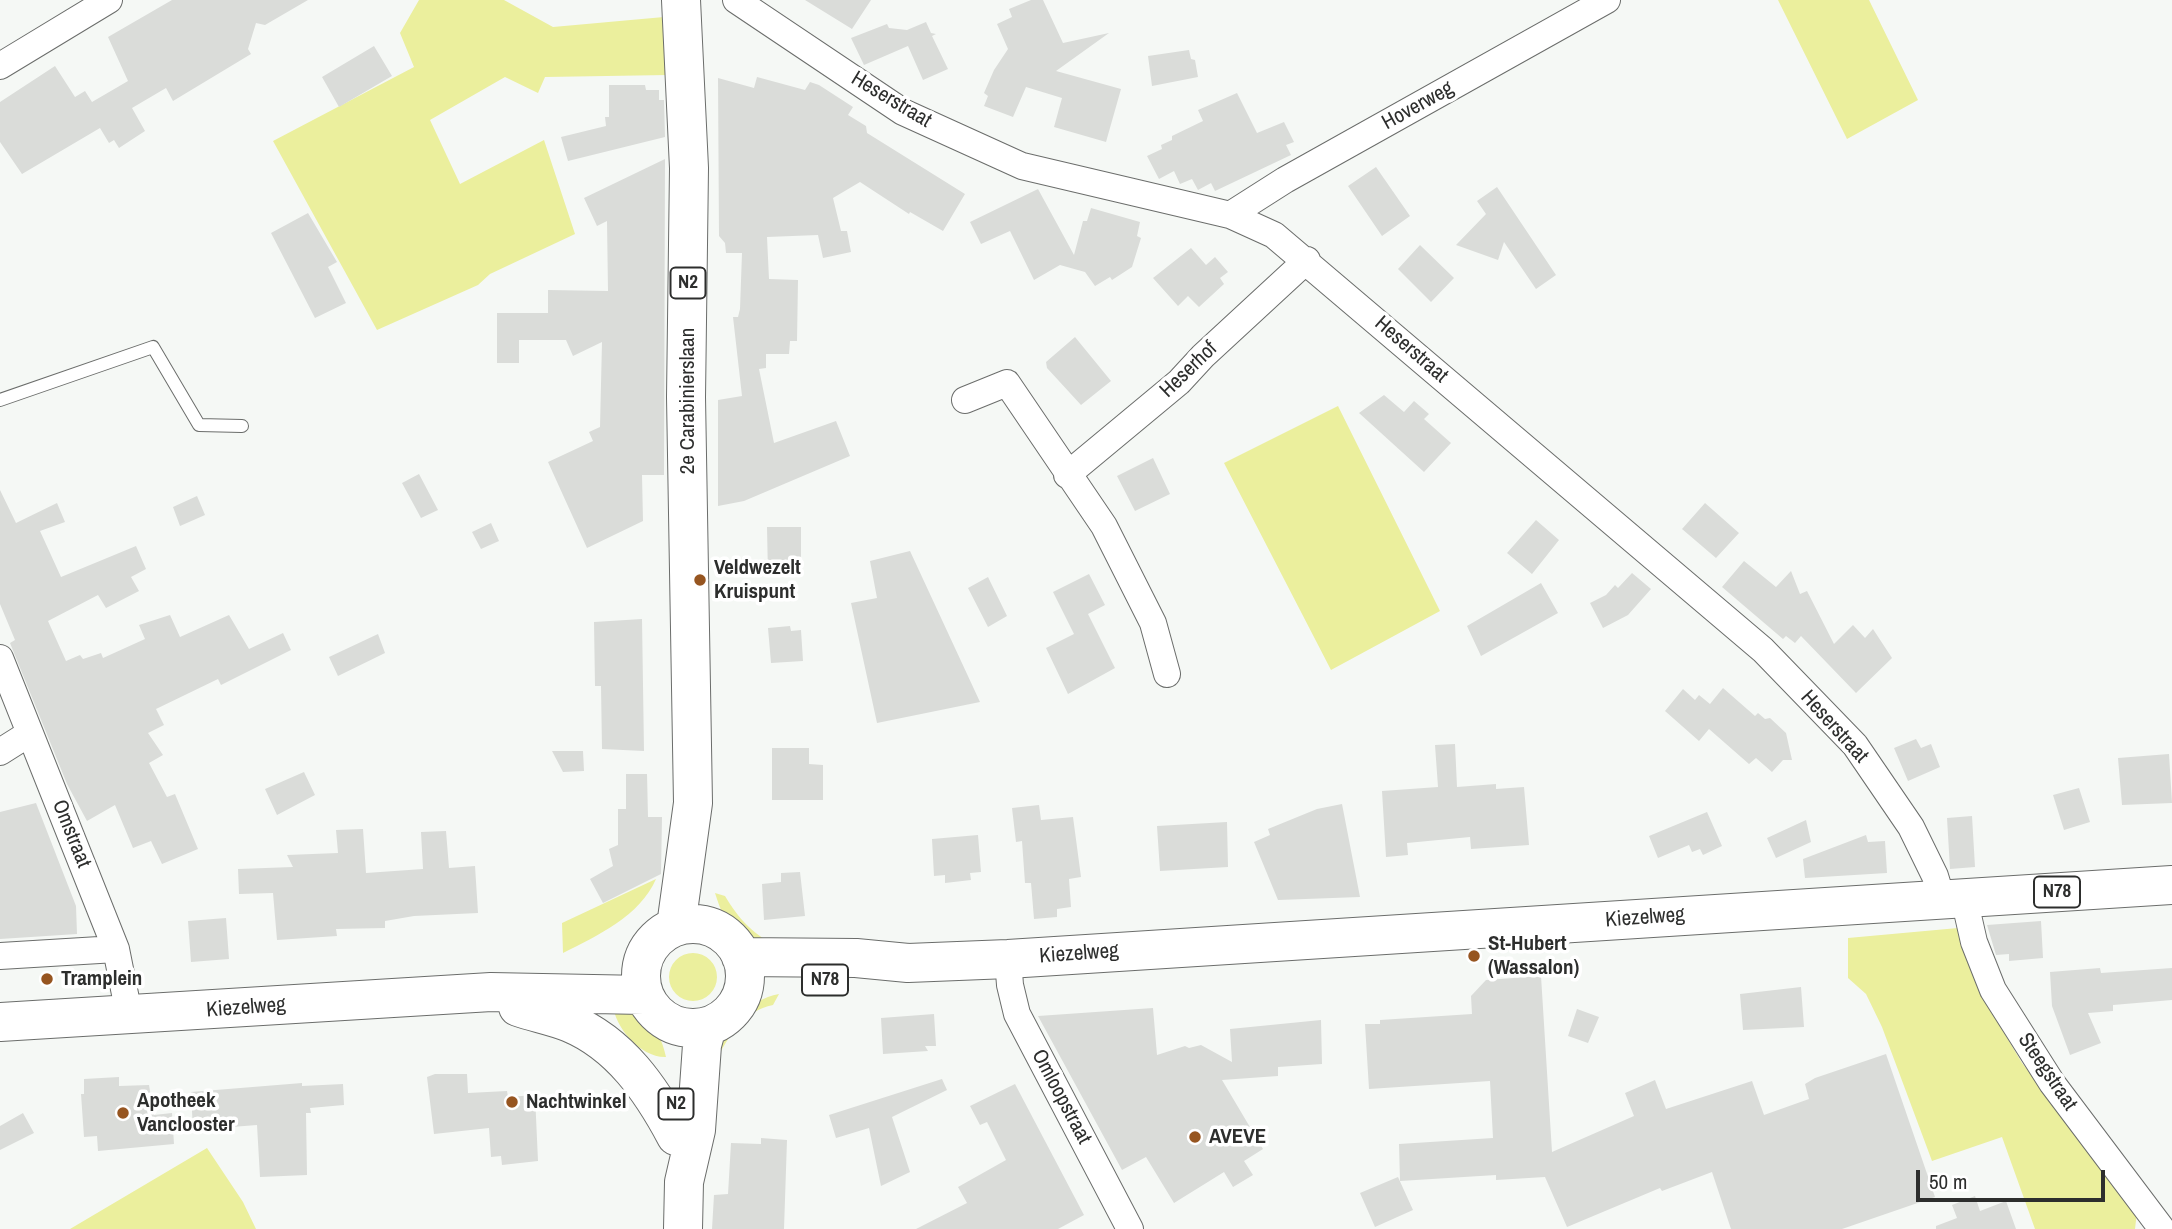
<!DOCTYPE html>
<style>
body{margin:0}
#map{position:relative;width:2172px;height:1229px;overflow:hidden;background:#f5f8f5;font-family:"Archivo Narrow",sans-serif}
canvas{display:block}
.scale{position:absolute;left:1916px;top:1170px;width:189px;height:32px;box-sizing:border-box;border:4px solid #2d2e2d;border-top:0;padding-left:9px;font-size:21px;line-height:24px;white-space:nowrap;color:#2d2e2d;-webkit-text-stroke:5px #fff;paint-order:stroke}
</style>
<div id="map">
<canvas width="2172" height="1229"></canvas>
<div class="scale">50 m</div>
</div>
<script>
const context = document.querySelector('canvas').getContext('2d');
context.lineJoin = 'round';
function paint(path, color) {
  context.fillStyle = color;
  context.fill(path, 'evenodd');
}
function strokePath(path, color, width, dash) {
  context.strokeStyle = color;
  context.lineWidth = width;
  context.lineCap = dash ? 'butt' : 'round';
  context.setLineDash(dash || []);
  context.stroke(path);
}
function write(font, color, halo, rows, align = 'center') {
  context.font = font + ' "Archivo Narrow",sans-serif';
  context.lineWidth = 7;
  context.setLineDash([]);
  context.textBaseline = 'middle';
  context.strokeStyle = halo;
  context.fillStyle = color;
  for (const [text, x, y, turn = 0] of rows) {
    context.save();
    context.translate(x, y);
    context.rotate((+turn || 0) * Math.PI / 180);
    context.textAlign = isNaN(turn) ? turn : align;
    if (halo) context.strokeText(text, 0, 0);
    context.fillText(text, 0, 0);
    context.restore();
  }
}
paint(new Path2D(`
 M 419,0 L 504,0 L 553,27 L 664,17 L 668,75 L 545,77 L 538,93 L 505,77 L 430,120 L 460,184 L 544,140 L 575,234 L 490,274 L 478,285 L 377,330 L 273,141 L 414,67 L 400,33 Z
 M 1778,0 L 1869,0 L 1918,100 L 1847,139 Z
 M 1338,406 L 1440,611 L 1331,670 L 1224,463 Z
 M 656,879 C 640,916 597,936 563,953 L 562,923 Z
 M 715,893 L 725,896 C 739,919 751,932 774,945 C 737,939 727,931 715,893 Z
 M 1958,928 L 1984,999 L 2022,1063 L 2131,1201 L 2137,1212 L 2135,1229 L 2035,1229 L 2002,1137 L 1932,1161 L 1882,1027 L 1866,994 L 1848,978 L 1848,938 Z
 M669 977a24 24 0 1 1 48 0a24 24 0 1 1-48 0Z
 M 779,994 L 773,1005 C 744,1011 731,1032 718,1057 L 712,1048 C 730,1024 748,1000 779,994 Z
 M 613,1004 C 643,1015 659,1023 666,1057 C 641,1058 614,1027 613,1004 Z
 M 207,1148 L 243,1202 L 256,1229 L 70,1229 Z`), '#ebef9d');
paint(new Path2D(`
 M 172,0 L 308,0 L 265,25 L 256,23 L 248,49 L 251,54 L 173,101 L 166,88 L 132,108 L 145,131 L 119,148 L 114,140 L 109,143 L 100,128 L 22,174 L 0,142 L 0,102 L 55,66 L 75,97 L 85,91 L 92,102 L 128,81 L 108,37 Z
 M 805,0 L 871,0 L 852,29 Z
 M 1031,0 L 1043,0 L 1063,43 L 1109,33 L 1056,71 L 1121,89 L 1106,142 L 1054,127 L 1062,98 L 1026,87 L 1013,117 L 984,106 L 988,96 L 984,93 L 994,70 L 1008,49 L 997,24 L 1012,17 L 1009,9 Z
 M 926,22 L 931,33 L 936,34 L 932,36 L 948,69 L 923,80 L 908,46 L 864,65 L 851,38 L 887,24 L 889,28 L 907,30 Z
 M 374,46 L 392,76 L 339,107 L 322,77 Z
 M 1189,50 L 1191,59 L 1195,60 L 1198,77 L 1152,86 L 1148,56 Z
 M 757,77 L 805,90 L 810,82 L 819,85 L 853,107 L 848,115 L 866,126 L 867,133 L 965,194 L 943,231 L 910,212 L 909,214 L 860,182 L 833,198 L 841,231 L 847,231 L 851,252 L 823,258 L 818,235 L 767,237 L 769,279 L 798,280 L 797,341 L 790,341 L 789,354 L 766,354 L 766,368 L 759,369 L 774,443 L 836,421 L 850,456 L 744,501 L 718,506 L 718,400 L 742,396 L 733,317 L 738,317 L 740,309 L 742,253 L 726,253 L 725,243 L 719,236 L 718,78 L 754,88 Z
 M 609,85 L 645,85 L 646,90 L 659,90 L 659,100 L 664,100 L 665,137 L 568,161 L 561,137 L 606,126 L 605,117 L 609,117 Z
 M 1237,93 L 1257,133 L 1284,122 L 1294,142 L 1286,145 L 1291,155 L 1215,191 L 1211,183 L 1198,190 L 1192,179 L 1180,184 L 1174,171 L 1159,179 L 1147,156 L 1162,149 L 1161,145 L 1172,140 L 1172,136 L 1203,121 L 1198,110 Z
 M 665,159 L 664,475 L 642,475 L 643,521 L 587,548 L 548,462 L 593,441 L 589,432 L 600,427 L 602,342 L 573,356 L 566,340 L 519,340 L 519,363 L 497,363 L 497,313 L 548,313 L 548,290 L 608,291 L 607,221 L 597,226 L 584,198 Z
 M 1376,167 L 1410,216 L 1382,236 L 1348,186 Z
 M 1497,187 L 1556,275 L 1536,289 L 1504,242 L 1498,260 L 1456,245 L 1486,214 L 1477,201 Z
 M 1038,189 L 1074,255 L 1083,221 L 1087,221 L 1091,208 L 1140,222 L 1137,236 L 1141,238 L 1132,267 L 1112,280 L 1110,277 L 1095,286 L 1085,272 L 1060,265 L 1034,280 L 1010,231 L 981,244 L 970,222 Z
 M 308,213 L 337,262 L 328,267 L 346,303 L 315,318 L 271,233 Z
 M 1420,245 L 1454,278 L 1431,302 L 1398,269 Z
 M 1191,248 L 1206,265 L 1215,257 L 1228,272 L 1220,278 L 1224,284 L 1199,307 L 1188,296 L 1178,306 L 1153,278 Z
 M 1075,337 L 1111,381 L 1081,405 L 1047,368 L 1046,362 Z
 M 1384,395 L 1404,412 L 1414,401 L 1429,414 L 1424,419 L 1451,443 L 1424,472 L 1359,413 Z
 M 1153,458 L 1170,494 L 1135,511 L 1117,476 Z
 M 419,474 L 438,510 L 421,518 L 402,483 Z
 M 0,490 L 16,523 L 57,503 L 65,522 L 40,531 L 61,577 L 136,546 L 146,569 L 131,577 L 139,591 L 106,608 L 98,595 L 48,621 L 66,661 L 80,655 L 83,659 L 101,653 L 103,658 L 145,639 L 139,625 L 170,615 L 180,637 L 229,615 L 249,649 L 283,633 L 291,650 L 221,685 L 218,679 L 156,709 L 164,725 L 148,733 L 163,755 L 149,763 L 167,797 L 175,794 L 198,849 L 162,864 L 151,841 L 133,848 L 115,805 L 87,821 L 67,784 L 10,643 L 15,640 L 0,604 Z
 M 197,496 L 205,515 L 180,526 L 173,507 Z
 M 1705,503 L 1739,533 L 1716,558 L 1682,529 Z
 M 1536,520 L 1559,540 L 1532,574 L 1507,553 Z
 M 491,523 L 499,541 L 481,549 L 472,532 Z
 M 767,527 L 801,527 L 801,576 L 768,576 Z
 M 910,551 L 980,702 L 877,723 L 851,603 L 877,598 L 870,561 Z
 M 1744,561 L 1776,587 L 1791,571 L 1800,594 L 1807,591 L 1834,644 L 1853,625 L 1865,638 L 1873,629 L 1892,658 L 1856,693 L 1801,636 L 1795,643 L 1786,636 L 1783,639 L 1722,587 Z
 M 1632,573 L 1651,589 L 1628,615 L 1603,628 L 1590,603 L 1606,595 L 1615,585 L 1618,588 Z
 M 1089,574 L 1105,605 L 1088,614 L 1115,668 L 1068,694 L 1046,648 L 1074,634 L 1053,592 Z
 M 988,577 L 1007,616 L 988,627 L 968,588 Z
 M 1541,583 L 1558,613 L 1481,656 L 1467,626 Z
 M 642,619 L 644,751 L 602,749 L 601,686 L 595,686 L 594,622 Z
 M 790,626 L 791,631 L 801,630 L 803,661 L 771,663 L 768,628 Z
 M 378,634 L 385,653 L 338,676 L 329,657 Z
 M 1723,688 L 1755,716 L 1758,713 L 1765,719 L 1770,718 L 1786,733 L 1792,760 L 1783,760 L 1772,772 L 1756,758 L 1749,764 L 1709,729 L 1699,741 L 1665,711 L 1683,689 L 1695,700 L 1699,695 L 1710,704 Z
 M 1916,739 L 1921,748 L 1931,744 L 1940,767 L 1908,781 L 1894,748 Z
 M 1455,744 L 1457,787 L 1496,784 L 1496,789 L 1524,787 L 1529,845 L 1471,849 L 1470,837 L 1407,843 L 1408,855 L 1386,857 L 1382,791 L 1438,787 L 1435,745 Z
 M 772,748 L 809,748 L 809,764 L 823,765 L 823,800 L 772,800 Z
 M 552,751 L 583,751 L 584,771 L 563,772 Z
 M 2169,754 L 2172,803 L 2122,805 L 2118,758 Z
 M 304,772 L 315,795 L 277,815 L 265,789 Z
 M 626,774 L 647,774 L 648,817 L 662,817 L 661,874 L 603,903 L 590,879 L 613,866 L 609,849 L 618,845 L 618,809 L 626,809 Z
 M 2079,788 L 2090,822 L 2064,830 L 2053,795 Z
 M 36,803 L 76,906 L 77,934 L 0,939 L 0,812 Z
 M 1342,804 L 1360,897 L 1278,900 L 1254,842 L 1270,835 L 1268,829 L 1317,809 Z
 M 1039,805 L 1041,820 L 1073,817 L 1081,877 L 1069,879 L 1071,907 L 1057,909 L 1057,917 L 1034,919 L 1031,883 L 1025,883 L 1022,841 L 1016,842 L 1012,808 Z
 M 1707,812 L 1722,846 L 1703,855 L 1700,849 L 1692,852 L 1689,845 L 1658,858 L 1649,836 Z
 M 1972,816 L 1975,867 L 1950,869 L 1947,818 Z
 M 1806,820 L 1811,842 L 1776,858 L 1767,838 Z
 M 1227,822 L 1228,867 L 1160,871 L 1157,826 Z
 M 363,829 L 366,873 L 423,869 L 421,832 L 446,831 L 449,868 L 475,866 L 478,913 L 414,916 L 385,921 L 385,928 L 336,929 L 337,936 L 277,940 L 273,893 L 239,894 L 238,869 L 293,867 L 287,855 L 338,853 L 336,830 Z
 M 978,835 L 981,872 L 970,873 L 971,880 L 945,883 L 945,875 L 934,876 L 932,839 Z
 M 1866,835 L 1868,842 L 1885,841 L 1887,873 L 1805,878 L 1803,859 Z
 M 800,872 L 805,916 L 764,920 L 762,884 L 781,882 L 781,873 Z
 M 226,918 L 229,959 L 191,962 L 188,921 Z
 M 2041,921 L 2043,958 L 2009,961 L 2009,954 L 1996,955 L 1987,925 Z
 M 2100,968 L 2101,973 L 2172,968 L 2172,1000 L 2113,1005 L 2113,1011 L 2088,1013 L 2101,1043 L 2070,1055 L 2052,1006 L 2050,972 Z
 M 1541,976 L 1552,1152 L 1634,1116 L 1625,1093 L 1655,1080 L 1666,1109 L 1752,1081 L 1764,1115 L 1809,1099 L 1805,1084 L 1815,1078 L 1886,1054 L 1935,1197 L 1842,1229 L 1731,1229 L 1712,1172 L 1662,1191 L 1660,1188 L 1567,1227 L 1545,1177 L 1496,1180 L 1496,1175 L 1400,1181 L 1399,1144 L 1493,1138 L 1490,1081 L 1369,1089 L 1365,1024 L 1380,1024 L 1380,1020 L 1472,1014 L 1471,996 L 1486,980 Z
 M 1801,987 L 1804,1027 L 1743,1030 L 1740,994 Z
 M 1153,1008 L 1157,1055 L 1185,1046 L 1189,1048 L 1201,1045 L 1232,1062 L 1230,1029 L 1321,1020 L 1322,1064 L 1278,1067 L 1278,1076 L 1222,1080 L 1263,1149 L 1244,1161 L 1253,1175 L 1233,1187 L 1224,1172 L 1174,1203 L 1146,1157 L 1122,1170 L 1038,1016 Z
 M 1577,1009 L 1599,1017 L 1588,1043 L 1568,1036 Z
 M 934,1014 L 936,1046 L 925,1046 L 928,1051 L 883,1054 L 881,1018 Z
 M 435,1074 L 467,1074 L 468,1093 L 507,1091 L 508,1097 L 535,1095 L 538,1161 L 502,1165 L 501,1156 L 491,1157 L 489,1128 L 434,1134 L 427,1077 Z
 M 119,1077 L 119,1086 L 149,1085 L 154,1115 L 172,1113 L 174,1144 L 98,1151 L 97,1136 L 84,1137 L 81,1094 L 84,1094 L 84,1079 Z
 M 942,1079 L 947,1090 L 892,1117 L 910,1172 L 881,1186 L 869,1128 L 836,1138 L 829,1115 Z
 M 302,1083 L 302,1086 L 343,1084 L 344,1105 L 310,1108 L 311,1113 L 306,1113 L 307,1175 L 260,1177 L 257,1125 L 193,1130 L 191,1092 Z
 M 1015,1084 L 1084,1215 L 1058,1229 L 916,1229 L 967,1203 L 958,1187 L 1006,1160 L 987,1122 L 980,1125 L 970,1106 Z
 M 23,1113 L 34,1133 L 0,1150 L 0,1126 Z
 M 761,1138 L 787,1140 L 784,1229 L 712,1229 L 714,1195 L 728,1194 L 731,1143 L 761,1144 Z
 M 1398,1177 L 1413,1210 L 1375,1227 L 1360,1193 Z
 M 1975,1196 L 1980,1211 L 2006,1201 L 2016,1229 L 1936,1229 L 1936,1226 L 1957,1218 L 1952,1205 Z`), '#dadcd9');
const service = new Path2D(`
 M 0,400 L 153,347 L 199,425 L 242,426`);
const minor = new Path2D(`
 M 736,0 L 903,112 L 1022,166 L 1230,215 L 1274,235 L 1763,650 L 1855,745 L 1911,827 L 1935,876 L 1942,899
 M 0,66 L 109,0
 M 1230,215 L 1285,180 L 1607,0
 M 965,400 L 1007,383 L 1104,526 L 1153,623 L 1167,674
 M 1067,475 L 1179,382 L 1203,356 L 1307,260
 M 0,658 L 116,949 L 129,1014
 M 0,752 L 30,733
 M 1964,898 L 1974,942 L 1993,990 L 2052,1083 L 2162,1229
 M 0,956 L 116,949
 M 1008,959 L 1010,985 L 1017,1014 L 1130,1229`);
const primary = new Path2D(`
 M641 976a52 52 0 1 1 104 0a52 52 0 1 1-104 0Z
 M 676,926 L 693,803 L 686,397 L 689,168 L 681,0
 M 741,957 L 856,958 L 908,963 L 1008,959 L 2172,885
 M 518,1007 C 535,1013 553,1016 570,1023 C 620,1044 651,1089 676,1136
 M 0,1022 L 491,992 L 644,995
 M 683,1229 L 684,1182 L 696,1130 L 702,1045 L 707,1027`);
strokePath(service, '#6b6d6b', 14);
strokePath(minor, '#6b6d6b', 28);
strokePath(primary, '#6b6d6b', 40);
strokePath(service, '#fff', 12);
strokePath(minor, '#fff', 26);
strokePath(primary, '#fff', 38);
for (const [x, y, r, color] of [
 [700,580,7,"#965520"],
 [1474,956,7,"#965520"],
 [47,979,7,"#965520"],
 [512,1102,7,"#965520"],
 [123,1113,7,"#965520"],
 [1195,1137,7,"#965520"]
]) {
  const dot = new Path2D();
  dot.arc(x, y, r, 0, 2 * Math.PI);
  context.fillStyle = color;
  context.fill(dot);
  strokePath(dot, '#fff', 2.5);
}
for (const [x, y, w] of [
 [688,283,35],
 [2057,892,46],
 [825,980,46],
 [676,1104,35]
]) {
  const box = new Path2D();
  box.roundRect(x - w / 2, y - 15.5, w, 31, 5);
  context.fillStyle = '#fff';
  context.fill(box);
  strokePath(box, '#2d2e2d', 2);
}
write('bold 19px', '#2d2e2d', null, [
 ["N2",688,283],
 ["N78",2057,892],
 ["N78",825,980],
 ["N2",676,1104]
]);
write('21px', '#2d2e2d', '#fff', [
 ["Heserstraat",891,100,31],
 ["Hoverweg",1418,106,-29],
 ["Heserstraat",1411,350,41],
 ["Heserhof",1189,370,-44],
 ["2e Carabinierslaan",688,401,-90],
 ["Heserstraat",1834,727,48],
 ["Omstraat",71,834,68],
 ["Kiezelweg",1645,918,-4],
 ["Kiezelweg",1079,954,-4],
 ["Kiezelweg",246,1008,-4],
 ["Steegstraat",2047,1072,56],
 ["Omloopstraat",1061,1097,62]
]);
write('bold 21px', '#2d2e2d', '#fff', [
 ["Veldwezelt",714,568],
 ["Kruispunt",714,592],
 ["St-Hubert",1488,944],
 ["(Wassalon)",1488,968],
 ["Tramplein",61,979],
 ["Apotheek",137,1101],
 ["Vanclooster",137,1125],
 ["Nachtwinkel",526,1102],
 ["AVEVE",1209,1137]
], 'left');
</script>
